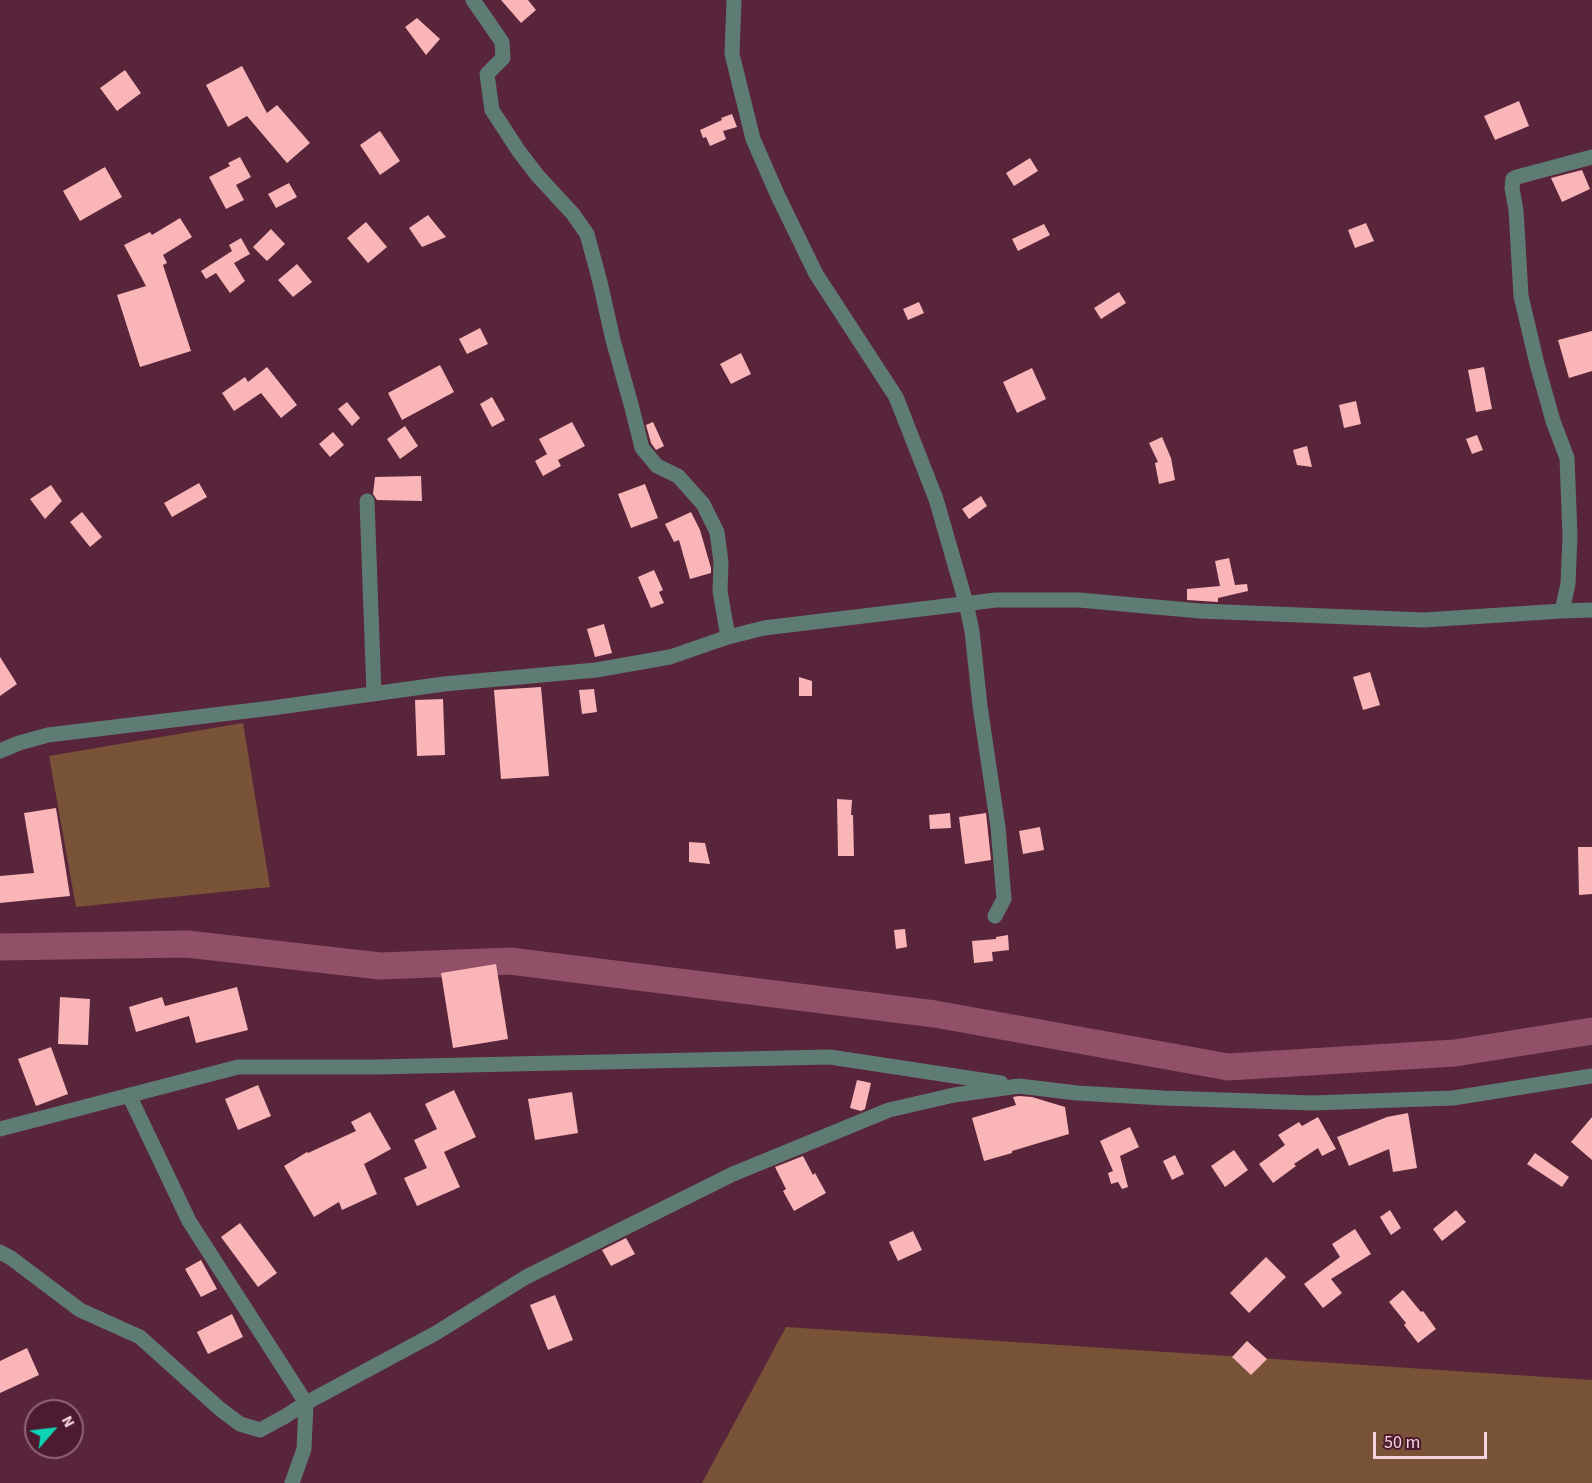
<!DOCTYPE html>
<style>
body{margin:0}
#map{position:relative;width:1592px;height:1483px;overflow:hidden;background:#58253a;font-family:"Source Sans 3",sans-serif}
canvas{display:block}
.north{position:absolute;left:24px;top:1399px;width:60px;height:60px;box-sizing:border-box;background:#4d1b30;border:2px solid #906576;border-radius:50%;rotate:62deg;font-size:16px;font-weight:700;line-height:24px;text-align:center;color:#f5d3de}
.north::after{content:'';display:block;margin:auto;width:21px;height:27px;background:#0cd5b5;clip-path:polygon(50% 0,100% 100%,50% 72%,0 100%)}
.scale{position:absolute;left:1373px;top:1432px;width:114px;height:27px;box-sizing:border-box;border:3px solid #f5d3de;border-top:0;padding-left:8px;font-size:18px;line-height:21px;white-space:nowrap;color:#f5d3de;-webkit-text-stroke:4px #4d1b30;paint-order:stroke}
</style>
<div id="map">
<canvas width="1592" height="1483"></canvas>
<div class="north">N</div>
<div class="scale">50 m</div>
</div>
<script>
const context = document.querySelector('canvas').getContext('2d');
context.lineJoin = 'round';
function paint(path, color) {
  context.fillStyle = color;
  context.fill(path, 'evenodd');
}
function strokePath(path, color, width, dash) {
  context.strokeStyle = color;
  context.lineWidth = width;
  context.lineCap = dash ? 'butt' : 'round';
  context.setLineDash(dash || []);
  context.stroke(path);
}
paint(new Path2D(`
 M 243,723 L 270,887 L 76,907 L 49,756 Z
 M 786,1327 L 1592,1380 L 1592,1483 L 702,1483 Z`), '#795337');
strokePath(new Path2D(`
 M 0,947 L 187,944 L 380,966 L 510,961 L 935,1014 L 1228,1067 L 1455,1053 L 1592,1031`), '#914f68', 27);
paint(new Path2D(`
 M 501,0 L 528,0 L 536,10 L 521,23 Z
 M 417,18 L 440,39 L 426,55 L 405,27 Z
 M 242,66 L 267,113 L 277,105 L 310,143 L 287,163 L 247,116 L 228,127 L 206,85 Z
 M 125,70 L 141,93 L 117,111 L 100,88 Z
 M 1519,101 L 1529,126 L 1495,140 L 1484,116 Z
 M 732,114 L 737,127 L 723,131 L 726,139 L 710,146 L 706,137 L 703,138 L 700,130 L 722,120 L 721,118 Z
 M 380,131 L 400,161 L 380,175 L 360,145 Z
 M 240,157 L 251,177 L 236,185 L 244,200 L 226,209 L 209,177 L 230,166 L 228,163 Z
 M 1030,158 L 1038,171 L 1014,186 L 1006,173 Z
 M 105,167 L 122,197 L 80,221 L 63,191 Z
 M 1582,170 L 1590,189 L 1562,202 L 1551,178 Z
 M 289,183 L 297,197 L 276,208 L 268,194 Z
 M 428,215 L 446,237 L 422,247 L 409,228 Z
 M 180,218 L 192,237 L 163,255 L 167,263 L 163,265 L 191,351 L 140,367 L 117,295 L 146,286 L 124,245 L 150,232 L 152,235 Z
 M 366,222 L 387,247 L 368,263 L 347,238 Z
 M 1366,223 L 1374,241 L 1355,248 L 1348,230 Z
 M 1044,224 L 1050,235 L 1018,251 L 1012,239 Z
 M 271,229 L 285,244 L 267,261 L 253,247 Z
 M 241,238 L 250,254 L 234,263 L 245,281 L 230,293 L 216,273 L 206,279 L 201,271 L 232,251 L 229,245 Z
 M 297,264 L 312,282 L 293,297 L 278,280 Z
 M 1119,292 L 1126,303 L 1101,319 L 1094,308 Z
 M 919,302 L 924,313 L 908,320 L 903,309 Z
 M 480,328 L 488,344 L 467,354 L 459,339 Z
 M 1592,331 L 1592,371 L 1569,378 L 1558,340 Z
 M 741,353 L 751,374 L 731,384 L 720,364 Z
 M 440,365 L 454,392 L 402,420 L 388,393 Z
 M 267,367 L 297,405 L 281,418 L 261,393 L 234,411 L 222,393 L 245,377 L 248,382 Z
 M 1484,367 L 1492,409 L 1476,412 L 1468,370 Z
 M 1032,368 L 1046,399 L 1017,413 L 1003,382 Z
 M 492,397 L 505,420 L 492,427 L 480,404 Z
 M 1356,401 L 1361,424 L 1344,428 L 1339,405 Z
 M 347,402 L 360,418 L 352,426 L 338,409 Z
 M 572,422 L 585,446 L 558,460 L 561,466 L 543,476 L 535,461 L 547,454 L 539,439 Z
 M 653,422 L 664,446 L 656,450 L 651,443 L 646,425 Z
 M 405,426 L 418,446 L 400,459 L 387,439 Z
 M 333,432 L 344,445 L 330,457 L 319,444 Z
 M 1477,435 L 1483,450 L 1472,454 L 1466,439 Z
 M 1162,437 L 1171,458 L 1175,480 L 1159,484 L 1155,463 L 1158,462 L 1149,443 Z
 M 1307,446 L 1312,467 L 1297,465 L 1293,450 Z
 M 421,476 L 422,501 L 377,500 L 373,494 L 375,477 Z
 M 199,483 L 207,497 L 172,517 L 164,503 Z
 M 645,484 L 658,518 L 631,528 L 618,494 Z
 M 51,485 L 62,501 L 45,519 L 30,499 Z
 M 981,496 L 987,506 L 969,519 L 962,509 Z
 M 82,512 L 102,537 L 90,547 L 70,522 Z
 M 691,512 L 700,530 L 711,568 L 711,573 L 690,579 L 679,540 L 674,542 L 665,524 Z
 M 1229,558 L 1235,585 L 1247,584 L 1248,591 L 1218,598 L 1218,602 L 1187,600 L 1187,589 L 1220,586 L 1215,561 Z
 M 654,570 L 663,590 L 659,592 L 664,603 L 651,608 L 638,577 Z
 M 604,624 L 612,653 L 595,657 L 587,629 Z
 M 0,657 L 17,684 L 0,696 Z
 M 1370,672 L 1380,705 L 1363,710 L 1353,677 Z
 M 799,677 L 812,681 L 812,696 L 799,696 Z
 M 541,687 L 549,776 L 501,779 L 494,690 Z
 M 594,689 L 597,712 L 582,714 L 579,690 Z
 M 443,699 L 445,755 L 417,756 L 415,700 Z
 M 837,799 L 852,800 L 851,815 L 853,815 L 854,856 L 838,856 Z
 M 56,808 L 70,896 L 0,903 L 0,876 L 34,873 L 24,813 Z
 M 950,813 L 951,828 L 930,829 L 929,815 Z
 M 986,813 L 991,860 L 965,864 L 959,817 Z
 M 1040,827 L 1044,850 L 1023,854 L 1019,831 Z
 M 689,842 L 705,843 L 710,864 L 689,862 Z
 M 1578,847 L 1592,847 L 1592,894 L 1579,895 Z
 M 905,929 L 907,947 L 896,949 L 894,930 Z
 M 1008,935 L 1009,950 L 992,952 L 993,961 L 974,963 L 972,941 L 996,939 L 996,937 Z
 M 496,964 L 508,1039 L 453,1048 L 441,973 Z
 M 237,987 L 248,1030 L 196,1043 L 189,1016 L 136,1032 L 129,1007 L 162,997 L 165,1006 Z
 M 60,997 L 90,999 L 88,1045 L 58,1044 Z
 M 51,1047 L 68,1094 L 36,1106 L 18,1059 Z
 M 857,1080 L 871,1083 L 865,1109 L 861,1111 L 850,1108 Z
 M 258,1085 L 271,1116 L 238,1130 L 225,1099 Z
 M 454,1090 L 476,1137 L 444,1152 L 460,1187 L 417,1206 L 404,1178 L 427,1168 L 414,1140 L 437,1129 L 425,1104 Z
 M 572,1092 L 578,1133 L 535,1140 L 528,1099 Z
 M 1019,1096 L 1032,1097 L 1065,1107 L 1069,1134 L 1012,1151 L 1012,1153 L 984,1161 L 972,1118 L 1016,1105 L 1013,1097 Z
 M 370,1112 L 391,1149 L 364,1164 L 377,1194 L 342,1210 L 339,1202 L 314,1217 L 284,1166 L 307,1152 L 308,1153 L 356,1131 L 351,1122 Z
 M 1408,1113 L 1417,1168 L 1393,1172 L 1389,1149 L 1349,1166 L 1337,1137 L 1387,1117 Z
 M 1318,1117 L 1336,1149 L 1322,1156 L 1318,1148 L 1294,1164 L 1296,1166 L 1273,1183 L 1259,1164 L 1285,1145 L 1278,1135 L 1299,1122 L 1302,1126 Z
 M 1592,1117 L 1592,1160 L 1571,1142 Z
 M 1130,1127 L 1139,1147 L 1120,1156 L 1128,1187 L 1122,1189 L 1118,1182 L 1111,1184 L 1108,1173 L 1113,1171 L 1100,1141 Z
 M 1234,1150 L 1248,1170 L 1225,1187 L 1211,1166 Z
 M 1535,1153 L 1569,1177 L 1562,1187 L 1527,1164 Z
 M 1175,1155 L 1184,1174 L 1172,1180 L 1163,1161 Z
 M 803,1156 L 813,1175 L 815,1173 L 826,1193 L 794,1211 L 783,1191 L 786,1189 L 775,1167 Z
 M 1390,1210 L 1401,1228 L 1391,1235 L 1380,1217 Z
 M 1456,1210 L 1466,1222 L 1442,1241 L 1433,1229 Z
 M 240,1223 L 277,1273 L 258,1287 L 221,1237 Z
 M 1355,1229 L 1371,1254 L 1331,1279 L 1342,1293 L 1323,1308 L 1304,1284 L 1340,1257 L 1332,1244 Z
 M 913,1231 L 922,1250 L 898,1261 L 889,1242 Z
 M 626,1238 L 635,1254 L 611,1266 L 602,1250 Z
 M 1266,1257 L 1286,1277 L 1249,1313 L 1230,1293 Z
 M 201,1260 L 217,1289 L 201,1297 L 185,1269 Z
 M 1403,1290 L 1421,1312 L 1423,1311 L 1436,1329 L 1418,1343 L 1404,1325 L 1406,1323 L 1389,1302 Z
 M 555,1295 L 573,1340 L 548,1350 L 530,1305 Z
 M 232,1314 L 243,1337 L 208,1354 L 197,1332 Z
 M 1247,1341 L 1267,1359 L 1251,1375 L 1232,1357 Z
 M 27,1348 L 39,1375 L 0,1393 L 0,1361 Z`), '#f9b5b8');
strokePath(new Path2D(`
 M 473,0 L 502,42 L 503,58 L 487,74 L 492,110 L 518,150 L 537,175 L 573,214 L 587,234 L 600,282 L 613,340 L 632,408 L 642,448 L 657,466 L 678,476 L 703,504 L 717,532 L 721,562 L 720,591 L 728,637
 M 734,0 L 732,54 L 753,139 L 778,196 L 816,274 L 896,397 L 936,499 L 966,603 L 972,631 L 980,706 L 998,827 L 1004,899 L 995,916
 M 367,501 L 374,694
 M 1562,611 L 1568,584 L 1570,536 L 1567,458 L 1553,421 L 1537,364 L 1521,296 L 1516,210 L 1512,188 L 1513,179 L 1517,177 L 1592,157
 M 0,751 L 19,743 L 48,735 L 272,708 L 444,684 L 596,670 L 670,657 L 728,637 L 764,628 L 996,600 L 1079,600 L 1200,611 L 1424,620 L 1562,611 L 1592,610
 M 129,1095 L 189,1221 L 306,1403 L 304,1449 L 292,1483
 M 0,1129 L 238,1067 L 376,1067 L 830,1057 L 1001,1083
 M 0,1252 L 11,1258 L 80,1310 L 140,1337 L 220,1409 L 240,1424 L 260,1430 L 284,1417 L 306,1403 L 436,1333 L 526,1277 L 733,1174 L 889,1110 L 954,1095 L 1019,1086 L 1077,1093 L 1164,1098 L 1313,1103 L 1453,1098 L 1592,1076`), '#5f7c74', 15);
</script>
